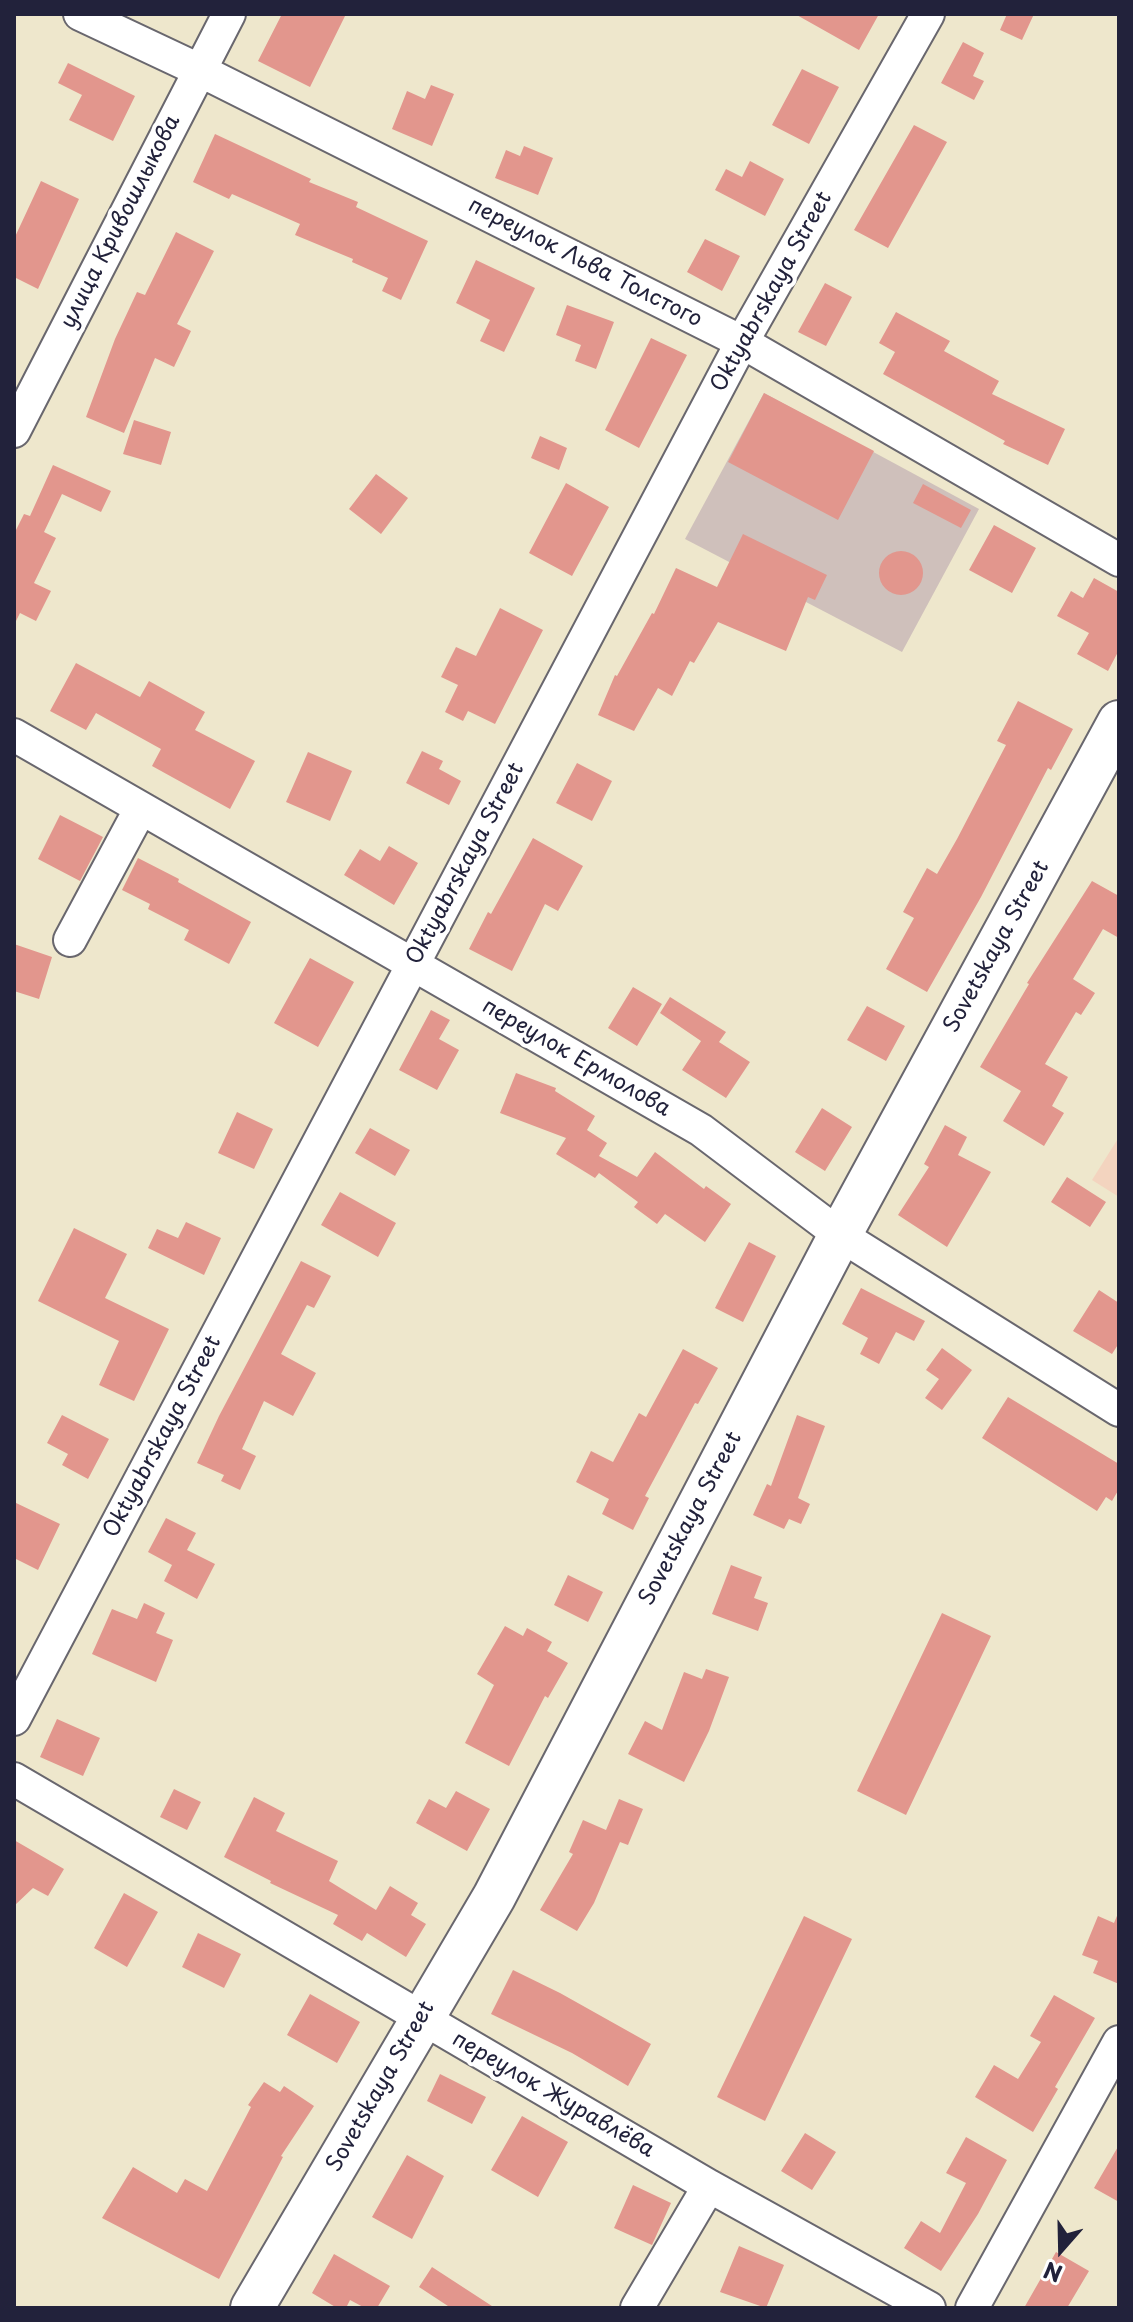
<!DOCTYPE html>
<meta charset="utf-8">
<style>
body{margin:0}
#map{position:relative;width:1133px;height:2322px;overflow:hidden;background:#eee7cc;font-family:"Playpen Sans",sans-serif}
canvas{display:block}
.frame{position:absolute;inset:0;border:16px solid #22223b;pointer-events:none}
.north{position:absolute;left:1021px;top:2210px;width:80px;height:80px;-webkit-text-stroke:6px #fff;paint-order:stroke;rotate:200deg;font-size:22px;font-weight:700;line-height:32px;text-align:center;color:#22223b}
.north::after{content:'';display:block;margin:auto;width:28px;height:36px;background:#22223b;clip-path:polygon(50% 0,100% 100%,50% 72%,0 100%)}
</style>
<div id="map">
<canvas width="1133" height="2322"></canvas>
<div class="frame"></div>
<div class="north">N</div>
</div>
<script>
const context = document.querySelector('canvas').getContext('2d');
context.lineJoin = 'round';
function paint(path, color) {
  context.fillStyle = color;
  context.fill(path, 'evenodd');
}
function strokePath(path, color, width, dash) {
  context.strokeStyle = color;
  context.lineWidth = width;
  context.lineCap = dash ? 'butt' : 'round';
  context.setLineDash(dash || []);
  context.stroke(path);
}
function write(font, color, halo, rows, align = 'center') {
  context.font = font + ' "Playpen Sans",sans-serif';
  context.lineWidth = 8;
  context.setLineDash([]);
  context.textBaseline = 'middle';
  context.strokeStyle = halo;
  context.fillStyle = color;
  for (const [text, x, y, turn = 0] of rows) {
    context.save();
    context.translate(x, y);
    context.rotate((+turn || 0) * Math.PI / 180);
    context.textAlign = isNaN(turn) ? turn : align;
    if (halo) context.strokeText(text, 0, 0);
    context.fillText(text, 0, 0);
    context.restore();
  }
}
paint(new Path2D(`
 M 1119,1137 L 1119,1197 L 1092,1180 Z`), '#f3d4bf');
paint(new Path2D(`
 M 764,393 L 979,509 L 902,652 L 685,539 Z`), '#cfc0bb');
paint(new Path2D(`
 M 282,14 L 346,14 L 310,87 L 258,61 Z
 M 795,14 L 879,14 L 859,50 Z
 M 1007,14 L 1034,14 L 1022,40 L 1000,30 Z
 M 963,42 L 984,53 L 973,76 L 984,81 L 974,100 L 941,83 Z
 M 68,63 L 135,96 L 113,141 L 69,120 L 82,95 L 58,83 Z
 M 802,69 L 839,87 L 809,144 L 772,125 Z
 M 431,85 L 454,94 L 432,146 L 392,129 L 407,91 L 425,99 Z
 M 914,125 L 947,142 L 888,248 L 854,230 Z
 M 215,134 L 311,179 L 309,182 L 358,202 L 356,207 L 428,241 L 401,300 L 382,291 L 388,278 L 352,262 L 353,259 L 295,235 L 300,224 L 232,194 L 229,199 L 193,182 Z
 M 524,146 L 553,158 L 538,195 L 495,178 L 506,150 L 520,156 Z
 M 750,161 L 784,179 L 765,216 L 715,190 L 726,169 L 742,177 Z
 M 41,181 L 79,199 L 38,289 L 14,277 L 14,239 Z
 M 176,232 L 214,251 L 177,324 L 191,331 L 174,367 L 155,358 L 124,433 L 86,417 L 115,339 L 137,292 L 145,295 Z
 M 705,239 L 740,256 L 722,291 L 687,272 Z
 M 476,260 L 535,288 L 504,352 L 480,341 L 490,320 L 456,303 Z
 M 825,283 L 852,297 L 826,346 L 798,332 Z
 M 567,305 L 614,322 L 596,369 L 575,361 L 581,345 L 556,335 Z
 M 896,312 L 950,341 L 944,351 L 999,381 L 992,394 L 1065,429 L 1048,465 L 1003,444 L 1005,441 L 883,374 L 895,352 L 879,343 Z
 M 651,338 L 687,355 L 639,448 L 605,430 Z
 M 764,393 L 874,451 L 838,520 L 728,462 Z
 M 134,420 L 171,432 L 161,465 L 123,454 Z
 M 540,436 L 567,448 L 559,470 L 531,458 Z
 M 53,465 L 111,491 L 101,512 L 62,494 L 44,532 L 56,538 L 34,583 L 51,591 L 36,621 L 20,613 L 14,625 L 14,534 L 24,514 L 30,516 Z
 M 376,474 L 408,498 L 381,534 L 349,509 Z
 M 566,483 L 609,507 L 572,576 L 529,553 Z
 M 923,484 L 971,510 L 961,528 L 913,503 Z
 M 994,525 L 1036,548 L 1012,593 L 969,570 Z
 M 743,534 L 827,575 L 815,600 L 808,597 L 786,651 L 718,622 L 694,663 L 690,661 L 672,696 L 658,688 L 634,731 L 598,715 L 615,675 L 617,676 L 652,613 L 654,614 L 676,568 L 717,587 Z
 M879 573a22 22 0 1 1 44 0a22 22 0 1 1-44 0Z
 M 1094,578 L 1119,592 L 1119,650 L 1108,671 L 1077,654 L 1089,633 L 1057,616 L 1071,591 L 1083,598 Z
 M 500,608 L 543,630 L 495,724 L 468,711 L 463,721 L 445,712 L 458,685 L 441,677 L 456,647 L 476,656 Z
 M 76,663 L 140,697 L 149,681 L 205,712 L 195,730 L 255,761 L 230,809 L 152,766 L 161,749 L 96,713 L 86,730 L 50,711 Z
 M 1018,701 L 1073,729 L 1051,770 L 1048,768 L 981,897 L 927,992 L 886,969 L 914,918 L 903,912 L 927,868 L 937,874 L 957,839 L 1006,745 L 997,741 Z
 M 422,751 L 443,761 L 439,769 L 461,781 L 449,805 L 406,783 Z
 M 308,752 L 352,771 L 330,821 L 286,802 Z
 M 577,763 L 612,781 L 592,821 L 556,803 Z
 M 60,815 L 103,837 L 80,881 L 38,859 Z
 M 533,838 L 583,866 L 558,911 L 545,904 L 512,971 L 469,949 L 488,912 L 491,914 Z
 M 389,846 L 418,863 L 394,905 L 344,875 L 360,849 L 380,861 Z
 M 138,858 L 179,879 L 178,882 L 251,922 L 229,964 L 184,940 L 189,930 L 148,909 L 150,904 L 122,890 Z
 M 1092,881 L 1119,896 L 1119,938 L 1103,929 L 1073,979 L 1095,993 L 1081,1015 L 1076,1012 L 1045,1064 L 1068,1077 L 1052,1106 L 1064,1113 L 1044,1146 L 1003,1121 L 1021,1091 L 980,1067 L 1029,984 L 1027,983 Z
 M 14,944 L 52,957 L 39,999 L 14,991 Z
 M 310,958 L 354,982 L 318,1047 L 274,1023 Z
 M 633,987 L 662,1004 L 637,1046 L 608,1028 Z
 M 670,997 L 726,1032 L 719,1042 L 750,1062 L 726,1098 L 682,1070 L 701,1041 L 660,1013 Z
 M 867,1006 L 905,1026 L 886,1061 L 847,1040 Z
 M 431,1010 L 450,1020 L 439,1039 L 459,1050 L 437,1090 L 399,1070 Z
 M 516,1073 L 556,1088 L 555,1091 L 595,1116 L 587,1130 L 607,1143 L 599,1156 L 637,1177 L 655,1152 L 704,1189 L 706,1186 L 731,1204 L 705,1242 L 665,1214 L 657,1224 L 634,1207 L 638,1202 L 599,1173 L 595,1178 L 556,1154 L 566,1138 L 500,1113 Z
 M 822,1108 L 852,1127 L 825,1171 L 795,1152 Z
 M 237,1112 L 273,1129 L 254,1169 L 218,1153 Z
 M 945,1125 L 967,1137 L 958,1155 L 991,1172 L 947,1247 L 898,1215 L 929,1167 L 924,1164 Z
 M 370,1128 L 410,1150 L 395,1176 L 355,1153 Z
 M 1067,1177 L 1106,1202 L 1090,1227 L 1051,1202 Z
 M 340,1192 L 396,1223 L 378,1257 L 321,1225 Z
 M 186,1222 L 221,1238 L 204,1275 L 148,1248 L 157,1229 L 178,1238 Z
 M 74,1228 L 127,1254 L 105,1298 L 169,1329 L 134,1401 L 99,1385 L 119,1341 L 38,1301 Z
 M 749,1242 L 776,1256 L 743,1322 L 715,1308 Z
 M 301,1261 L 331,1276 L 314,1308 L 307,1305 L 281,1354 L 316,1373 L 293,1416 L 264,1401 L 242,1449 L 256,1456 L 240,1490 L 221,1481 L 224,1475 L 197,1463 L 219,1416 Z
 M 861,1288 L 925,1321 L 914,1341 L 896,1332 L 879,1364 L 860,1354 L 868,1338 L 842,1324 Z
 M 1099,1290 L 1119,1303 L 1119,1343 L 1112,1354 L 1073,1331 Z
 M 942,1348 L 972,1370 L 942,1410 L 925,1398 L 939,1379 L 926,1370 Z
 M 683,1349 L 718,1368 L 698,1404 L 695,1403 L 645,1496 L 649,1498 L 633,1530 L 602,1514 L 609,1499 L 576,1482 L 591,1451 L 613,1462 L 639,1413 L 646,1417 Z
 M 1008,1397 L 1119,1464 L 1119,1489 L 1112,1501 L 1106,1497 L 1097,1511 L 982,1438 Z
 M 62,1415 L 109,1439 L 88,1479 L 62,1465 L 68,1454 L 47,1443 Z
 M 797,1415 L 825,1426 L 798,1498 L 810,1504 L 801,1524 L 789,1519 L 784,1529 L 753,1515 L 767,1484 L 771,1486 Z
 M 14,1502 L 60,1524 L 38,1570 L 14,1558 Z
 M 166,1518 L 196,1533 L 187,1550 L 215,1564 L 197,1599 L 164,1581 L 172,1565 L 148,1552 Z
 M 731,1565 L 762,1577 L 754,1598 L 768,1603 L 758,1631 L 712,1614 Z
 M 568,1575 L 603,1592 L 588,1622 L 554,1605 Z
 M 144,1603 L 165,1613 L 156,1633 L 173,1640 L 156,1682 L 92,1654 L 112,1609 L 137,1619 Z
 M 942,1613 L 991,1636 L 906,1815 L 857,1791 Z
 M 505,1626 L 523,1636 L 527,1628 L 552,1642 L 547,1651 L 568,1663 L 548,1698 L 545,1696 L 509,1766 L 465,1743 L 494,1685 L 477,1674 Z
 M 706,1669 L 729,1677 L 709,1731 L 684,1782 L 628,1754 L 645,1721 L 662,1730 L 684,1672 L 702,1679 Z
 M 57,1719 L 100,1738 L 83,1776 L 40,1757 Z
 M 174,1789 L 201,1802 L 187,1830 L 160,1817 Z
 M 456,1791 L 490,1809 L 467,1851 L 416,1823 L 429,1799 L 446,1808 Z
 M 254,1797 L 285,1813 L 276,1831 L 338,1861 L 329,1881 L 376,1910 L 390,1886 L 418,1903 L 411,1915 L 426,1924 L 406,1957 L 367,1933 L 362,1941 L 333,1924 L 338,1915 L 270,1883 L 271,1881 L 224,1857 Z
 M 619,1799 L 643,1809 L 628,1845 L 620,1842 L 594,1903 L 577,1931 L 540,1910 L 573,1854 L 569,1852 L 583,1820 L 606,1830 Z
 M 14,1840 L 64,1869 L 48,1896 L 33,1888 L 14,1906 Z
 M 124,1893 L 158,1912 L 127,1967 L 94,1948 Z
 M 1119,1911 L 1119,1984 L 1093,1973 L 1098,1961 L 1082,1955 L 1098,1916 L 1114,1923 Z
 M 804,1916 L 852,1939 L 765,2121 L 717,2097 Z
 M 198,1933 L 241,1954 L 224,1988 L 182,1967 Z
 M 513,1970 L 560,1993 L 651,2044 L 628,2086 L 572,2053 L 491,2014 Z
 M 310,1994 L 360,2022 L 337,2063 L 287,2035 Z
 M 1054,1995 L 1095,2018 L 1055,2087 L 1058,2089 L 1033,2132 L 975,2097 L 994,2065 L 1018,2079 L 1041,2042 L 1030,2036 Z
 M 440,2074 L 486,2097 L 472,2124 L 427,2101 Z
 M 264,2082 L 280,2092 L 284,2086 L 314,2106 L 281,2156 L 283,2157 L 219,2279 L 102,2218 L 133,2167 L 177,2193 L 185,2179 L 207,2191 L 251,2107 L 248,2105 Z
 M 522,2116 L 568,2142 L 538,2197 L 491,2170 Z
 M 805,2133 L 836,2152 L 812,2190 L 781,2171 Z
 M 966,2137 L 1007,2160 L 978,2214 L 941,2271 L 904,2248 L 921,2221 L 940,2233 L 966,2183 L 946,2173 Z
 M 1119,2145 L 1119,2202 L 1094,2188 Z
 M 407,2155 L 444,2176 L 412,2239 L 372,2217 Z
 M 633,2185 L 671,2203 L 652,2245 L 614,2228 Z
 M 739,2246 L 784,2265 L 766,2308 L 720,2292 Z
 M 1056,2252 L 1089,2271 L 1067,2308 L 1024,2308 Z
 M 334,2254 L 390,2286 L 377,2308 L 365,2308 L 350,2300 L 346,2308 L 337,2308 L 312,2293 Z
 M 432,2267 L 495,2308 L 451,2308 L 419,2287 Z`), '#e2968d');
const minor = new Path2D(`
 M 80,14 L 199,70 L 742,342 L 1119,560
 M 14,431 L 229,14
 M 14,735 L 701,1130 L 840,1235 L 1119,1410
 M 70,940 L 141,808
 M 14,1719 L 742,342 L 928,14
 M 14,1779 L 709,2186 L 929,2308
 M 637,2308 L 709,2186
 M 972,2308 L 1119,2042`);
const major = new Path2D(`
 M 252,2308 L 494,1897 L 840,1235 L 1119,722`);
strokePath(minor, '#69676e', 36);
strokePath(major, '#69676e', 46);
strokePath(minor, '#fff', 32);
strokePath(major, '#fff', 42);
write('22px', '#22223b', '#fff', [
 ["улица Кривошлыкова",121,222,-63],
 ["переулок Льва Толстого",585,263,27],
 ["Oktyabrskaya Street",772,292,-61],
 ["Oktyabrskaya Street",466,864,-62],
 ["Sovetskaya Street",997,947,-61],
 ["переулок Ермолова",576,1058,30],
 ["Oktyabrskaya Street",163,1437,-62],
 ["Sovetskaya Street",691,1519,-62],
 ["Sovetskaya Street",381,2087,-60],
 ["переулок Журавлёва",553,2095,30]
]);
</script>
